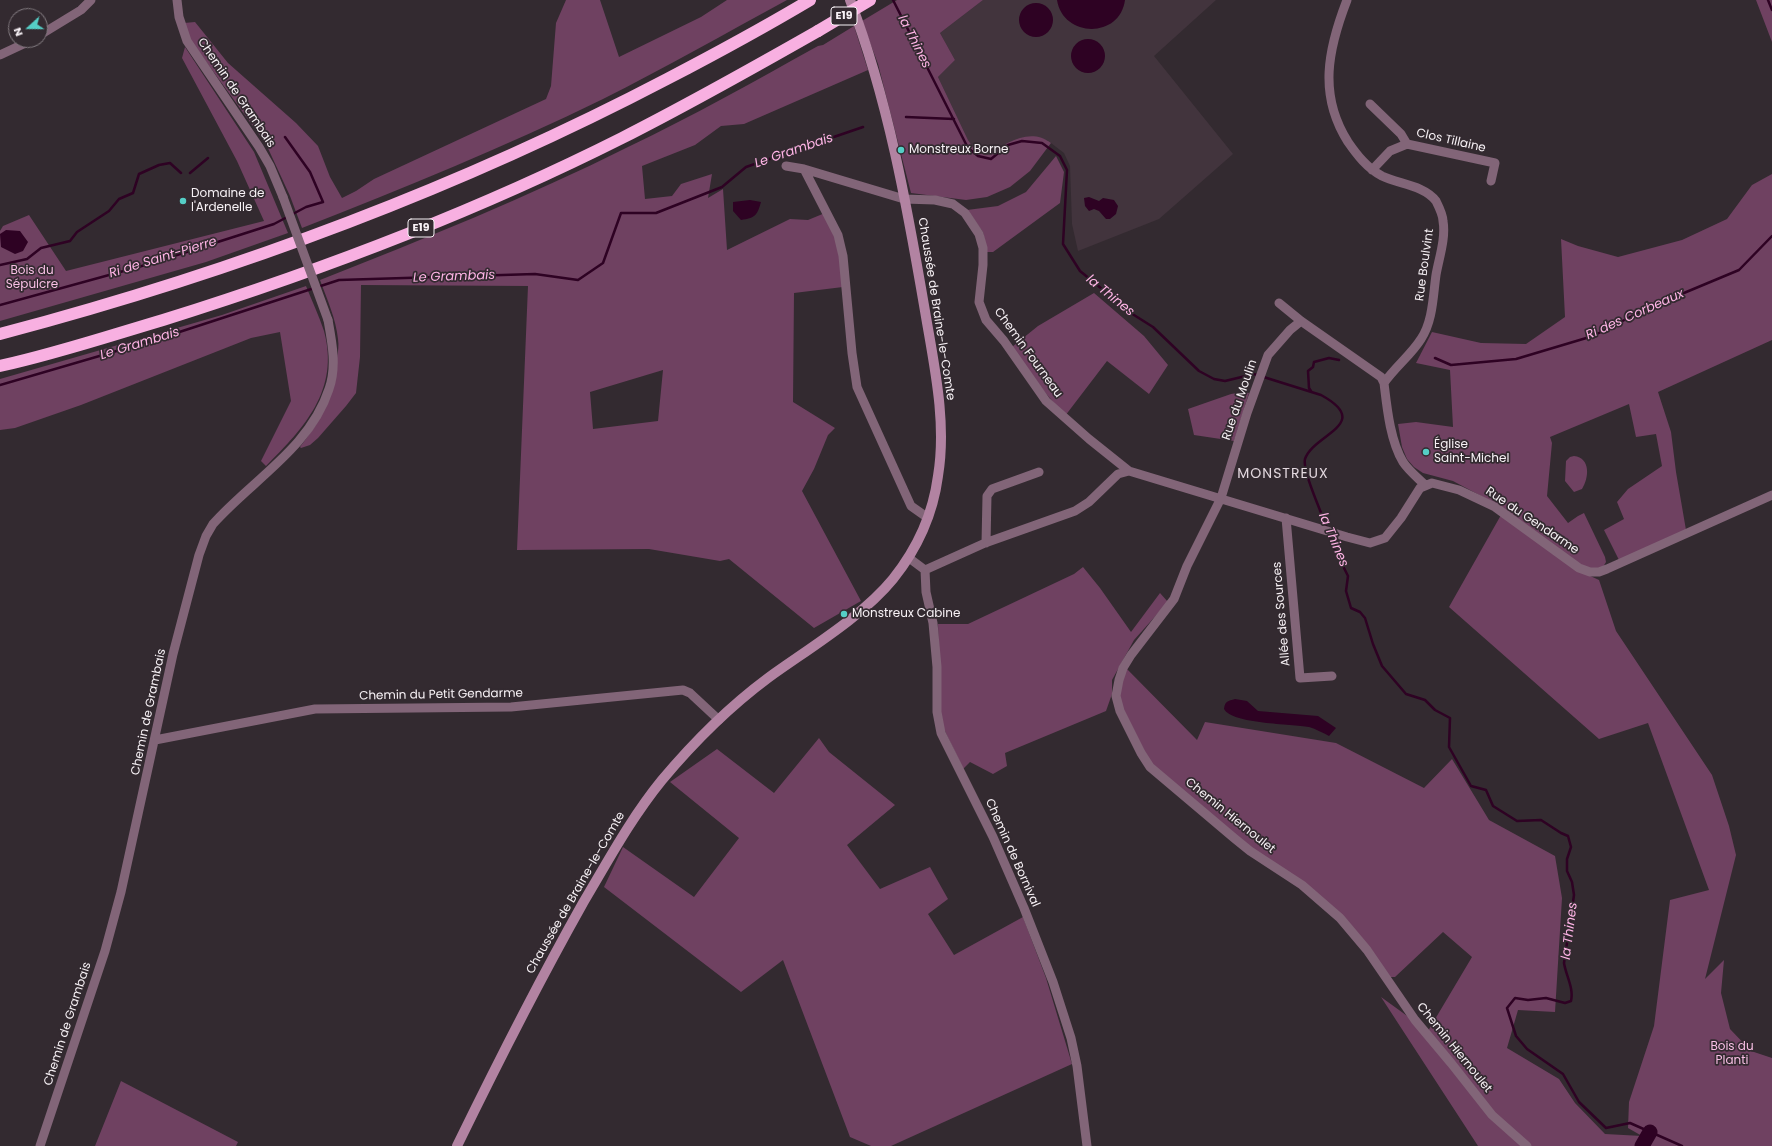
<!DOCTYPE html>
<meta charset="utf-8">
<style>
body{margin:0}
#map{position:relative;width:1772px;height:1146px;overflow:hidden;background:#332a30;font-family:Poppins,sans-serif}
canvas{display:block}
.north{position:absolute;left:8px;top:8px;width:40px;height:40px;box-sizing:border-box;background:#332a30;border:1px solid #817a7f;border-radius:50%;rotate:249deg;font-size:11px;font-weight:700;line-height:16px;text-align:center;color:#f7f1f5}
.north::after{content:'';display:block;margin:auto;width:14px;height:18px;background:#55cec6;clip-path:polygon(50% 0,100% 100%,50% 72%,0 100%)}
</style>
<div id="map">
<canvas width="1772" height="1146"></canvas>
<div class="north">N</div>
</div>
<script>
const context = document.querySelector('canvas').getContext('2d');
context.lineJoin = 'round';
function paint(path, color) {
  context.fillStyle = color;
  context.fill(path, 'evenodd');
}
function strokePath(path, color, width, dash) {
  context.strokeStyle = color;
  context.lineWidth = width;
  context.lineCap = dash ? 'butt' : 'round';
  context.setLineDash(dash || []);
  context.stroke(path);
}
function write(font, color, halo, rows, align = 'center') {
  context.font = font + ' Poppins,sans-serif';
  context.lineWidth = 3.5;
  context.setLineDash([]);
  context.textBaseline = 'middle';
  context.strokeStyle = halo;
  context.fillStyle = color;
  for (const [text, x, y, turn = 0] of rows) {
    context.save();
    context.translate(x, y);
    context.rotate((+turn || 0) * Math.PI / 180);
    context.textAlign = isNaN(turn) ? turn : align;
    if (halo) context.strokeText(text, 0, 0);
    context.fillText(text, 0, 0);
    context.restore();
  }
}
paint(new Path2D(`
 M 983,0 L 1216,0 L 1154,56 L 1233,154 L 1159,219 L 1078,251 L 1072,224 L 1070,166 L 1064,153 L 1047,140 L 1006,144 L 988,155 L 977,153 L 968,140 L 938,77 L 955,60 L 940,33 Z`), '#42343d');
paint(new Path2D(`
 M 566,0 L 600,0 L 619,57 L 701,17 L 727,0 L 787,0 C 726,33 665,68 603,99 C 505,147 404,188 302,228 L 290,196 L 266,144 L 191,41 L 184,23 L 195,22 L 228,63 L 296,123 L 318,146 L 330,177 L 342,198 L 356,191 L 374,179 L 546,99 L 551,86 L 556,23 Z
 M 897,0 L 983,0 L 940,33 L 955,60 L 938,77 L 968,140 L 977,153 L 988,155 C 1006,143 1030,127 1051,143 L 1030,171 L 1010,187 L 987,197 L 966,200 L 911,193 L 878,64 L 862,21 Z
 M 1756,0 L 1772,0 L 1772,42 Z
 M 854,26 L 868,70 L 744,124 L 721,126 L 695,145 L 642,166 L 645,199 L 672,196 L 681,184 L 712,174 L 708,198 L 723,189 L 727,250 L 790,219 L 808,220 L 825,213 C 838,241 840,257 843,287 L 794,293 L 793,402 L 835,428 L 828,435 L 814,469 L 802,491 L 861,601 L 814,628 L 729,559 L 720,561 L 649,549 L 517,550 L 528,286 L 361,285 L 360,357 L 356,393 L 346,406 L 318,438 L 310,445 L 301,448 L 300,447 C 323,417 335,396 337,358 C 338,352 339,345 338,339 C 336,319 327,299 320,280 C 424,239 528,197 628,147 C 693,116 755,81 818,46 L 823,45 ZM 663,370 L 658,421 L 593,429 L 590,392 Z
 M 185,47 L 254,152 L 288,233 L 206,262 L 0,321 L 0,231 L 3,226 L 29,215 L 66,271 L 264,221 L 237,161 L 182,58 Z
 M 1056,156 L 1064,172 L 1060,203 L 993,252 L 987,252 L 983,232 L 967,210 L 998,206 L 1026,192 Z
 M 1772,174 L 1772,340 L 1658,392 L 1671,432 L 1676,472 L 1686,530 L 1619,560 L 1604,530 L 1624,519 L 1617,502 L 1628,489 L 1662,466 L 1656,434 L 1636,437 L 1629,404 L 1550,437 L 1552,443 L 1547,496 L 1568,523 L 1578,516 L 1584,513 L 1605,557 L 1606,562 L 1603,567 C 1595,570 1588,568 1581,565 L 1498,505 L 1453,481 L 1423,473 L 1414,467 L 1407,459 L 1402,447 L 1398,424 L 1416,422 L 1453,427 L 1450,370 L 1416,363 L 1432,332 L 1481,343 L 1526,344 L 1565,317 L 1561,239 L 1578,246 L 1618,257 L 1682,240 L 1727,219 L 1752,185 Z
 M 306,286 C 312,301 319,316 324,331 C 340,390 304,428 266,466 L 261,461 L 291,401 L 280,332 L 251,338 L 81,405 L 15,428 L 0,430 L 0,379 L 222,315 Z
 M 1094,293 L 1144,336 L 1168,365 L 1149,394 L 1107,361 L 1065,416 L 1043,390 L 1012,347 L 1038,326 Z
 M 1243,392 L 1249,393 L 1234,441 L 1194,435 L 1188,409 L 1231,394 Z
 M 1574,456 C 1591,458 1589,478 1582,489 L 1574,492 L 1565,481 L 1566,461 L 1570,457 Z
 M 1501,515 L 1573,568 L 1599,580 L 1616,631 L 1712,775 L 1729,826 L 1736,855 L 1705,979 L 1724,960 L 1721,993 L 1730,1029 L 1751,1051 L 1772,1058 L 1772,1146 L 1478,1146 L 1381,997 L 1428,1031 L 1472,957 L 1443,932 L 1395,977 L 1389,977 L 1345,920 L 1245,845 L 1153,767 L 1124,715 L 1119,696 L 1126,668 L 1197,740 L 1205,722 L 1336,743 L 1424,788 L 1452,759 L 1489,820 L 1555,856 L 1562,898 L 1555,1012 L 1518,1010 L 1507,1048 L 1559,1079 L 1575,1103 L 1605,1134 L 1642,1136 L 1628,1128 L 1629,1102 L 1654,1026 L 1670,900 L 1709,890 L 1648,723 L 1599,739 L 1449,607 Z
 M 1083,567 L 1100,588 L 1131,632 L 1160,593 L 1168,602 L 1134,640 L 1112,680 L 1112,694 L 1106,711 L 1005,753 L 1007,766 L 993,774 L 970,762 L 963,769 L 944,729 L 940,711 L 938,624 L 968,624 L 1074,574 Z
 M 819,738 L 829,752 L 895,805 L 847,845 L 880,889 L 930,867 L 948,899 L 928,914 L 954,955 L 1023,917 L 1046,978 L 1072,1064 L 891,1146 L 871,1146 L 850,1137 L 783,960 L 741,992 L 604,887 L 623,847 L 694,897 L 739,838 L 670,782 L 717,749 L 774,793 Z
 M 121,1081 L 238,1142 L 236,1146 L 95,1146 Z`), '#6f4161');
paint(new Path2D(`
 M 1057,0 L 1125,0 C 1120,39 1063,38 1057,0 Z
 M1019 20a17 17 0 1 1 34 0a17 17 0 1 1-34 0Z
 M1071 56a17 17 0 1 1 34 0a17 17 0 1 1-34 0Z
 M 1089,197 L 1099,201 L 1103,198 L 1114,200 L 1118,206 L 1116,214 L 1110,219 L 1106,219 L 1099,211 L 1094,209 L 1089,211 L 1085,206 L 1084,198 Z
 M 750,200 L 761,202 C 757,216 755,218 741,220 L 733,211 L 733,202 Z
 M 6,230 L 20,231 L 28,242 L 23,251 L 15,254 L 1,247 L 0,234 Z
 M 1235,699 L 1247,701 L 1258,711 L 1318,716 L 1336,728 L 1329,736 C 1323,733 1316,729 1309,727 C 1292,724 1232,724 1224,709 C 1225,701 1228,701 1235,699 Z`), '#2e0223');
strokePath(new Path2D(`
 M 893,0 L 968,148 L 978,156 L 991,159 L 1008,145 L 1022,141 L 1042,143 L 1060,156 L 1067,170 L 1063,244 L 1080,271 L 1134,315 L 1153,327 L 1199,371 L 1214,379 L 1225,381 L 1254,374 L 1321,395 C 1374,424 1313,434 1305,459 C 1302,471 1323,515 1327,529
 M 1768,0 L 1772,10
 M 906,117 L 954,119
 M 190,173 L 208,158
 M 0,265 L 27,259 L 41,248 L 70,241 L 77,232 L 109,211 L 119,199 L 133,193 L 139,174 L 159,165 L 170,163 L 181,173
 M 0,305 L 149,264 L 274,224 L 306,207 L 323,202 L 310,172 L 285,137
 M 1435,358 L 1451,365 L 1516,359 L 1593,336 L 1648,308 L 1739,270 L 1772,236
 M 0,385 L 161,338 L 339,280 L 535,274 L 578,280 L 603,263 L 621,213 L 656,213 L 722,187 L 746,167 L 863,127
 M 1311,391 L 1309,388 L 1308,371 L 1313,367 L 1314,362 L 1329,358 L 1339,360
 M 1329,534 L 1333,546 L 1348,576 L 1346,591 L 1351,608 L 1360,612 L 1365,618 L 1373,644 L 1382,666 L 1406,694 L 1425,700 L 1435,710 L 1450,718 L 1449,747 L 1471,786 L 1486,790 L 1493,806 L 1517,821 L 1541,820 L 1561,833 L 1568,836 L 1571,847 L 1567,859 L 1567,871 L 1572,882 L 1574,895 L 1564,963 C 1566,976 1574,988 1571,1001 L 1565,1003 L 1546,998 L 1528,1000 L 1515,998 L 1507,1008 L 1516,1036 L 1527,1049 L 1563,1074 L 1579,1102 L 1606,1128 L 1630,1123 L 1682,1146`), '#2e0223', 2.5);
strokePath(new Path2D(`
 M 1642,1146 L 1650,1132`), '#2e0223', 15);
strokePath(new Path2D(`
 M 177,0 L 179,17 L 187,41 L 259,147 L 270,166 L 283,197
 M 1347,0 C 1328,49 1318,95 1348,142 C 1357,155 1367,168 1382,176 C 1398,184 1424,185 1436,201 C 1439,207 1443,215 1443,221 C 1446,238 1439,258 1436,275 C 1433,296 1433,321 1421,339 C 1411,355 1395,367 1384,383
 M 40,35 L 81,10 L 91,0
 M 0,55 L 32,40
 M 1370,104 L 1401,134 L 1407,144
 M 786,166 L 804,169 L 904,199 L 935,200 L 953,204 L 965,213 L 979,234 L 983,248 L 983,265 L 979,302 L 986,320 L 1004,341 L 1046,401 L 1089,439 L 1129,471
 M 804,169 L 838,235 L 843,256 L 852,353 L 857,387 L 911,506 L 928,518
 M 1372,170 L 1390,151 L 1407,144 L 1495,163 L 1491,181
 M 1279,303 L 1301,321 L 1381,377 L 1384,383 C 1387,408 1390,440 1403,462 C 1409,471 1418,478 1425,485
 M 1301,321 L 1290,330 L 1268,355 L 1247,413 L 1221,498 L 1187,566 L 1174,599 L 1131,655 L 1123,668 L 1119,680 L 1116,696 L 1120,711 L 1141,753 L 1150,767 L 1234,838 L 1250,851 L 1302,885 L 1340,918 L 1367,950 L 1415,1020 L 1451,1063 L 1492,1115 L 1527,1146
 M 1286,518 L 1300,678 L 1332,676
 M 986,543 L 987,496 L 992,489 L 1039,472
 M 909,558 L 925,570
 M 925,570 L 985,543 L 1075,511 L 1089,502 L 1118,474 L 1129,471 L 1347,537 L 1370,543 L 1385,538 L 1401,518 L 1420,488 L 1432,483 L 1459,490 L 1495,507 L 1579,568 L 1590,572 L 1599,572 L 1607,569 L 1772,495
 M 925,570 L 926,592 L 933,623 L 937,667 L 937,712 L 941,733 L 993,837 L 1024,908 L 1053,982 L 1071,1038 L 1077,1066 L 1087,1146
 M 155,740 L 315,709 L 511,707 L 683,690 L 690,693 L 719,720
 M 40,1146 L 105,951 L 121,892 L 173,654 L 199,555 L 206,536 L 213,524 C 252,480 310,448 329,389 C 337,367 332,342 328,320`), '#826578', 9);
strokePath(new Path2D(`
 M 457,1146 C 497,1064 538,983 583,903 C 608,861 631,818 662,780 C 693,743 729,707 768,678 C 808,649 862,617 893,579 C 917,549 933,514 938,476 C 947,422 934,365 925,311 C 907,206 888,99 850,0`), '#b283a2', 10);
strokePath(new Path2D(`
 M 0,334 C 231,273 455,190 667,79 C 715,54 763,28 810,0
 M 0,366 C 55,354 109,336 163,320 C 320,271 475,212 622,138 C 689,104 753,68 818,31`), '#f8b0e1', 12);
strokePath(new Path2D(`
 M 283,197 L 328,320`), '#826578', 9);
strokePath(new Path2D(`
 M 818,31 L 870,0`), '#f8b0e1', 12);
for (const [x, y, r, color] of [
 [901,150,4,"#55cec6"],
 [183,201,4,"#55cec6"],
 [1426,452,4,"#55cec6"],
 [844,614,4,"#55cec6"]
]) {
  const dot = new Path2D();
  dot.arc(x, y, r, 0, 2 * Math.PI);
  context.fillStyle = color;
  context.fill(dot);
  strokePath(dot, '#332a30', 1.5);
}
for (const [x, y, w] of [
 [844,16,26],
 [421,228,26]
]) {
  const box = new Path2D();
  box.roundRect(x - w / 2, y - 9, w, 18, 3);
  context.fillStyle = '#332a30';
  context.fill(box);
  strokePath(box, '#f7f1f5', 1);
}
write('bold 11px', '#f7f1f5', null, [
 ["E19",844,16],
 ["E19",421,228]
]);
write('12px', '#f7f1f5', '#332a30', [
 ["Chemin de Grambais",236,93,56],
 ["Clos Tillaine",1451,141,13],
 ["Rue Boulvint",1425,265,-82],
 ["Chaussée de Braine-le-Comte",936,309,81],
 ["Chemin Fourneau",1028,353,54],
 ["Rue du Moulin",1240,400,-71],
 ["Rue du Gendarme",1532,521,34],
 ["Allée des Sources",1282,614,-95],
 ["Chemin du Petit Gendarme",441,695,-1],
 ["Chemin de Grambais",149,712,-78],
 ["Chemin Hiernoulet",1230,816,39],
 ["Chemin de Bornival",1012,853,66],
 ["Chaussée de Braine-le-Comte",576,893,-60],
 ["Chemin de Grambais",68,1024,-72],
 ["Chemin Hiernoulet",1454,1048,51]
]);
write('12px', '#f7f1f5', '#332a30', [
 ["Monstreux Borne",909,150],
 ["Domaine de",191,194],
 ["l'Ardenelle",191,208],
 ["Église",1434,445],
 ["Saint-Michel",1434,459],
 ["Monstreux Cabine",852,614]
], 'left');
write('12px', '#f8bfe4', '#332a30', [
 ["Bois du",32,271],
 ["Sépulcre",32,285],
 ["Bois du",1732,1047],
 ["Planti",1732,1061]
]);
write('italic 13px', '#ffb4e6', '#332a30', [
 ["la Thines",914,42,63],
 ["Le Grambais",794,151,-19],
 ["Ri de Saint-Pierre",163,258,-17],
 ["Le Grambais",454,277,-2],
 ["la Thines",1110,296,39],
 ["Ri des Corbeaux",1635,315,-24],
 ["Le Grambais",140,344,-17],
 ["la Thines",1333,540,67],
 ["la Thines",1570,931,-83]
]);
context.letterSpacing = '1px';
write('14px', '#e3d8df', '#332a30', [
 ["MONSTREUX",1283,474]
]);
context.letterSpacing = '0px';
</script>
